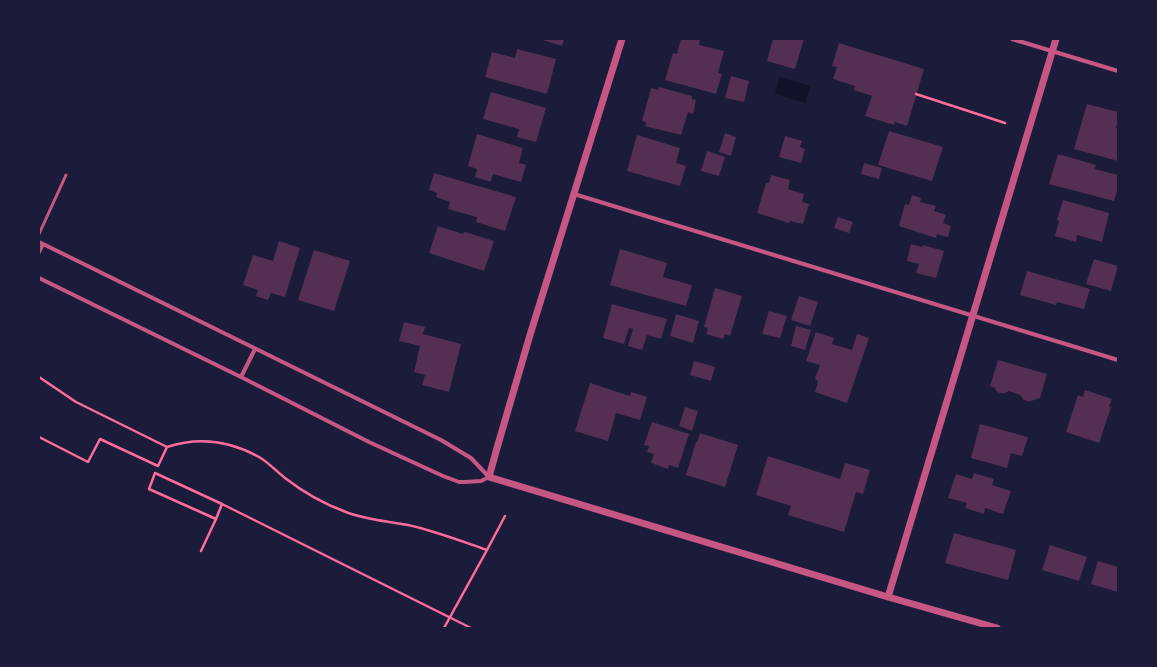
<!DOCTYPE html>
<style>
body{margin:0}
#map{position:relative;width:1157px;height:667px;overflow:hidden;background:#1b1b3a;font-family:"Golos Text",sans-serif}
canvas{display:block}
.frame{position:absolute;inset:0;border:40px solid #1b1b3a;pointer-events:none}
</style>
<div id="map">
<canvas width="1157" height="667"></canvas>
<div class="frame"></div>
</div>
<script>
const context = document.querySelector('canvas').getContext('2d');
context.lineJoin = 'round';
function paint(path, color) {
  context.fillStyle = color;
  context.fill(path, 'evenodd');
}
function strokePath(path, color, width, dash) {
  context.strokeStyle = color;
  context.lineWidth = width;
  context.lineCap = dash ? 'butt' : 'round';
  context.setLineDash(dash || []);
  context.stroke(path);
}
paint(new Path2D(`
 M 780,77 L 810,86 L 805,103 L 775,94 Z`), '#12122b');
paint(new Path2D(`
 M 539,39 L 564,39 L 562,46 Z
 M 681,39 L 700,39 L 699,45 L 724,51 L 718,73 L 722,74 L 716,94 L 665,80 L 673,53 L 677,54 Z
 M 773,39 L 804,39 L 795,69 L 767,61 Z
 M 839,43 L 924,69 L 907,126 L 895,122 L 894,125 L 865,116 L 872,96 L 854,90 L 855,86 L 833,79 L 837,67 L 832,66 Z
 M 517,49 L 556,59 L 547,94 L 485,77 L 492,52 L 515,58 Z
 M 731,76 L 749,81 L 744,102 L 725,98 Z
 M 659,87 L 692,96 L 692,99 L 696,100 L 693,114 L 688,112 L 681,135 L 645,126 L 646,122 L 642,121 L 651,88 L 658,90 Z
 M 491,92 L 546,108 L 536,142 L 517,137 L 519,129 L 483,119 Z
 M 1087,104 L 1118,112 L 1118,120 L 1116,128 L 1118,129 L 1118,161 L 1074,149 Z
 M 889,131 L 943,147 L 932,181 L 878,165 Z
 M 725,133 L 736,137 L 731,156 L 719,152 Z
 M 477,134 L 523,148 L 519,163 L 526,165 L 521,182 L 493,174 L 491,182 L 475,177 L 477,169 L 468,166 Z
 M 637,135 L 680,148 L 676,163 L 686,166 L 680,186 L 627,171 Z
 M 785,136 L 802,141 L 800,147 L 805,149 L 801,163 L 779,157 Z
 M 707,151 L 725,157 L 719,176 L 701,171 Z
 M 1058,154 L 1096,165 L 1095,169 L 1118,175 L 1118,188 L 1114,201 L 1049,184 Z
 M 864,163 L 882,168 L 879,179 L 861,174 Z
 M 434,173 L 516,197 L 505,231 L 476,222 L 477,217 L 448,209 L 450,202 L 436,197 L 437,193 L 429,190 Z
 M 771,175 L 790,180 L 788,189 L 804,194 L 802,202 L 809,204 L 803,224 L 790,221 L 789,223 L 757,213 L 766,183 L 769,183 Z
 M 912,195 L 921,198 L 920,202 L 936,206 L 934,211 L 946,215 L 943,223 L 951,226 L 948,237 L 937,234 L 936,238 L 899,226 L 905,204 L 909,205 Z
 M 1063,200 L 1109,213 L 1102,242 L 1077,235 L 1076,242 L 1055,236 L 1059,221 L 1057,220 Z
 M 838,217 L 853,222 L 849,233 L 834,228 Z
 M 438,226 L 463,234 L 465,232 L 494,241 L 484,271 L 429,253 Z
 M 279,241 L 300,248 L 285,297 L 271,293 L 268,300 L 256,296 L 258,290 L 243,285 L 253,255 L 273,261 Z
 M 911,244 L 922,247 L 923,245 L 944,251 L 936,278 L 916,273 L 919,264 L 907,261 Z
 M 620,249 L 667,263 L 663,277 L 692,285 L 686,306 L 610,285 Z
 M 314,250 L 350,261 L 334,311 L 298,300 Z
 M 1094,259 L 1118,266 L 1111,291 L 1086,284 Z
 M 1027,271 L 1090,289 L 1084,309 L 1057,302 L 1056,305 L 1020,295 Z
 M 715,288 L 742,296 L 730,336 L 725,334 L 723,339 L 706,334 L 708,328 L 704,327 Z
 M 799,296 L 818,302 L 810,326 L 791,320 Z
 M 612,304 L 667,319 L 661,339 L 647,335 L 642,350 L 628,346 L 633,329 L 629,328 L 624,344 L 603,338 Z
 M 769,311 L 787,316 L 780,338 L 762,334 Z
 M 676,314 L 699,321 L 693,343 L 670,336 Z
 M 404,322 L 425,327 L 423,334 L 461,344 L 449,392 L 422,385 L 425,375 L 414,372 L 420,346 L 399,341 Z
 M 796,326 L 811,330 L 805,350 L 791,346 Z
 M 816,332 L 834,338 L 832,344 L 852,350 L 857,334 L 869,338 L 847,403 L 815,392 L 818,382 L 815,378 L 820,365 L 806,361 Z
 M 998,360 L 1047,374 L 1040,398 L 1031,401 L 1026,401 L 1024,400 L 1020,395 L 1009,391 L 1005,393 L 1000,393 L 996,391 L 994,387 L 990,386 Z
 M 694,361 L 715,367 L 711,381 L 690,375 Z
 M 590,383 L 630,396 L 631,392 L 647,397 L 640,420 L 616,413 L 608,441 L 575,431 Z
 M 1085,390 L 1112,399 L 1109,406 L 1111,407 L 1099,443 L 1066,432 L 1078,395 L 1083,397 Z
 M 685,407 L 698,411 L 692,431 L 679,426 Z
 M 652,422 L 689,434 L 678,468 L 669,465 L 668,469 L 651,463 L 654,454 L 647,452 L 649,446 L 644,445 Z
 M 980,424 L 1028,437 L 1022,456 L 1011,453 L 1007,468 L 971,458 Z
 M 700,433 L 738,445 L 725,487 L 686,475 L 696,442 L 697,442 Z
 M 768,456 L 840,479 L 845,463 L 870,470 L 863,494 L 856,492 L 844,532 L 788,515 L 791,506 L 756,495 Z
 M 974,473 L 994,479 L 992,485 L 1011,491 L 1003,514 L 985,508 L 984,514 L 965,508 L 967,503 L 948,498 L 956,474 L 972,479 Z
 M 954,533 L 1016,550 L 1008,580 L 945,563 Z
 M 1050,545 L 1087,557 L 1079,581 L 1042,570 Z
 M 1098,561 L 1118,567 L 1118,592 L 1091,584 Z`), '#542f53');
strokePath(new Path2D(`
 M 916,94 L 1005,123
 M 39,377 L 76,402 L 167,447 L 158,466 L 100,439 L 88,462 L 39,437
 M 167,447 C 198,437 230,441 259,457 C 268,462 276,471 285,478 C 303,492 324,504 346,512 C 366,520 387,521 408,525 C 435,531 461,541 487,550 L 505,516
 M 216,519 L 222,504
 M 201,551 L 216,519 L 149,489 L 155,473 L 222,504 L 471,628
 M 444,628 L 487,550`), '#ff6b9d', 2.5);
strokePath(new Path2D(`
 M 39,234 L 66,175`), '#c65784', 3);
strokePath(new Path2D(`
 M 1012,39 L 1118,71
 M 574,194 L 1118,360
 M 39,242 L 441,440 L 471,458 L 489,477 L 481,481 L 464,482 L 459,482 L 443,476 L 369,442 L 241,377 L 39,278
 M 39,252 L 43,244
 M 241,377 L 255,349`), '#c65784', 4);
strokePath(new Path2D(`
 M 622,39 L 530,335 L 497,448 L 489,477 L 888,597 L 997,628
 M 888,597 L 1056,39`), '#c65784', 7);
</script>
